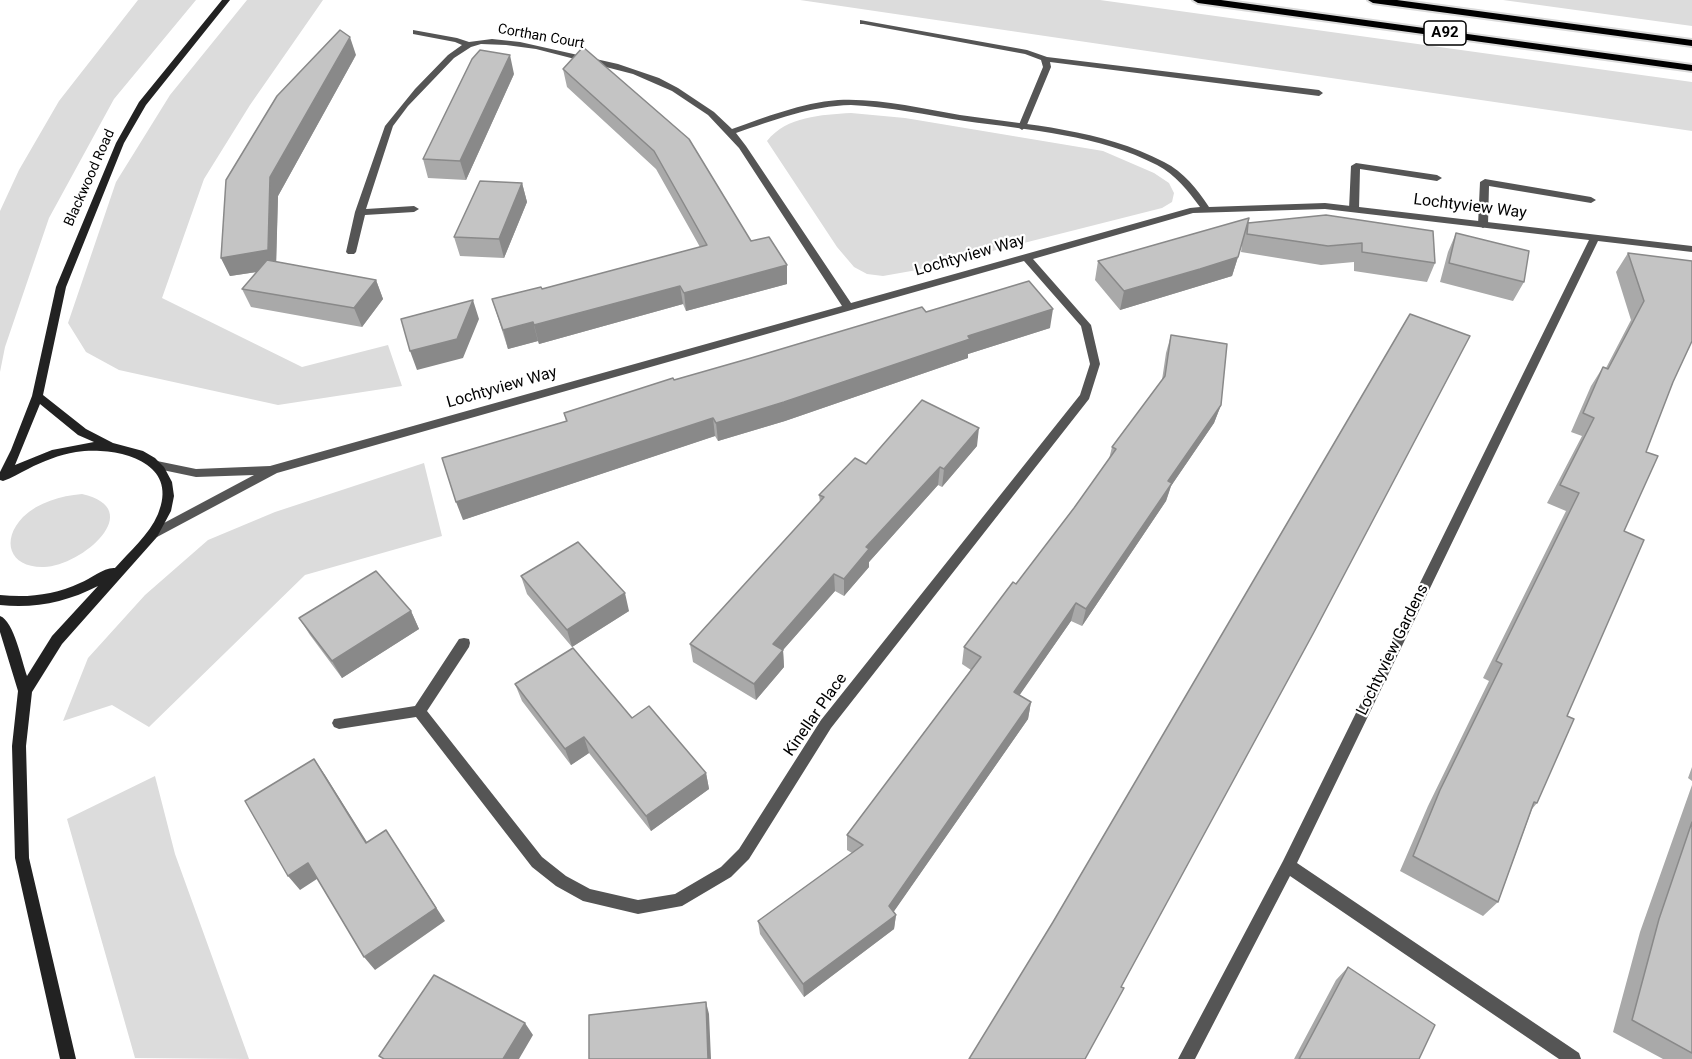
<!DOCTYPE html>
<style>
body{margin:0}
canvas{display:block;background:#fff}
</style>
<canvas width="1692" height="1059"></canvas>
<script>
const context = document.querySelector('canvas').getContext('2d');
context.lineJoin = 'round';
function paint(path, color) {
  context.fillStyle = color;
  context.fill(path, 'evenodd');
}
function strokePath(path, color, width, dash) {
  context.strokeStyle = color;
  context.lineWidth = width;
  context.lineCap = dash ? 'butt' : 'round';
  context.setLineDash(dash || []);
  context.stroke(path);
}
function write(font, color, halo, rows, align = 'center') {
  context.font = font + ' Roboto,sans-serif';
  context.lineWidth = 4.5;
  context.setLineDash([]);
  context.textBaseline = 'middle';
  context.strokeStyle = halo;
  context.fillStyle = color;
  for (const [text, x, y, turn = 0] of rows) {
    context.save();
    context.translate(x, y);
    context.rotate((+turn || 0) * Math.PI / 180);
    context.textAlign = isNaN(turn) ? turn : align;
    if (halo) context.strokeText(text, 0, 0);
    context.fillText(text, 0, 0);
    context.restore();
  }
}
paint(new Path2D(`
 M 138,0 L 196,0 L 114,99 L 49,218 L 5,347 L 0,372 L 0,211 L 19,170 L 59,101 Z
 M 247,0 L 323,0 L 250,105 L 204,179 L 162,298 L 302,367 L 388,345 L 402,386 L 278,405 L 119,370 L 86,352 L 68,323 L 116,182 L 170,95 Z
 M 800,0 L 1100,0 L 1692,82 L 1692,131 Z
 M 1503,0 L 1692,0 L 1692,26 Z
 M 851,113 L 905,118 L 1103,151 L 1154,173 L 1169,183 L 1174,193 L 1172,202 L 1162,208 L 917,270 L 883,276 L 867,274 L 854,267 L 837,247 L 767,141 C 787,116 821,115 851,113 Z
 M 424,463 L 442,536 L 305,575 L 149,727 L 112,705 L 63,721 L 88,658 L 145,595 L 208,540 L 275,512 Z
 M 82,494 C 148,509 82,566 44,567 C 10,568 0,541 23,517 C 39,502 60,496 82,494 Z
 M 155,776 L 175,854 L 249,1059 L 135,1058 L 67,819 Z`), '#dcdcdc');
const trunk = new Path2D(`
 M 1193,0 L 1221,0 L 1692,65 L 1692,71 L 1198,3 Z
 M 1368,0 L 1397,0 L 1692,40 L 1692,46 L 1373,3 Z`);
strokePath(trunk, '#dbdbdb', 4);
paint(new Path2D(`
 M 860,20 L 1027,50 L 1047,57 L 1319,90 L 1323,93 L 1319,96 L 1050,62 L 1051,67 L 1026,127 L 1022,130 L 1018,127 L 1043,67 L 1041,60 L 1025,54 L 863,24 L 860,24 Z
 M 1356,163 L 1437,175 L 1442,178 L 1437,181 L 1360,169 L 1359,209 L 1354,212 L 1349,209 L 1351,166 Z
 M 1485,179 L 1591,197 L 1596,200 L 1591,203 L 1489,186 L 1488,225 L 1483,228 L 1478,225 L 1480,182 Z`), '#555');
paint(new Path2D(`
 M 413,30 L 457,38 L 469,42 L 492,39 L 520,42 L 618,64 L 659,78 L 678,88 L 714,112 L 732,129 C 766,117 801,103 838,100 C 879,98 920,108 960,115 C 1028,125 1102,129 1164,162 C 1184,172 1197,189 1209,207 L 1325,203 L 1692,246 L 1692,252 L 1598,241 L 1297,863 L 1579,1053 L 1581,1059 L 1559,1059 L 1290,876 L 1195,1059 L 1178,1059 L 1283,861 L 1589,240 L 1325,209 L 1193,213 L 1033,259 L 1091,325 L 1100,364 L 1089,399 L 831,728 L 749,859 L 731,877 L 682,906 L 638,914 L 583,901 L 556,886 L 532,867 L 416,717 L 339,729 L 334,727 L 332,723 L 334,719 L 415,706 L 459,639 L 464,638 L 469,639 L 470,643 L 469,647 L 427,711 L 542,857 L 566,876 L 590,889 L 638,900 L 675,894 L 721,867 L 739,849 L 821,720 L 1080,395 L 1090,364 L 1081,326 L 1024,261 L 277,473 L 157,537 L 149,537 L 147,534 L 149,531 L 254,475 L 196,477 L 153,468 L 151,465 L 153,462 L 157,461 L 196,469 L 270,466 L 842,306 L 739,148 L 708,115 L 672,91 L 633,74 L 536,49 L 506,45 L 481,44 L 471,47 L 454,58 L 408,106 L 393,126 L 366,209 L 414,206 L 419,209 L 414,212 L 365,215 L 356,252 L 354,254 L 348,254 L 346,252 L 355,212 L 385,126 L 415,89 L 448,55 L 462,45 L 455,42 L 413,34 ZM 851,105 C 890,107 927,115 965,121 C 1030,130 1099,135 1157,165 C 1176,175 1188,191 1200,207 L 1190,208 L 851,303 L 746,146 L 736,133 C 774,120 811,106 851,105 Z`), '#555');
paint(new Path2D(`
 M 222,0 L 230,0 L 146,105 L 124,143 L 66,287 L 43,395 L 86,429 L 113,443 L 143,451 L 155,458 L 164,467 L 172,482 L 174,496 L 171,511 L 157,537 L 62,644 L 32,692 L 26,746 L 29,858 L 76,1059 L 60,1059 L 15,858 L 12,746 L 18,691 L 0,632 L 0,616 C 14,621 22,662 27,676 L 52,636 L 98,586 C 67,602 34,609 0,605 L 0,595 C 28,598 54,595 80,583 C 91,579 104,567 115,568 C 130,551 149,535 158,514 C 181,460 114,446 76,452 C 59,455 43,461 28,469 C 19,473 12,478 3,481 L 0,480 L 0,472 L 11,450 L 32,396 L 56,287 L 116,143 L 139,102 ZM 40,404 L 78,435 L 94,442 L 52,450 L 15,465 Z`), '#222');
paint(trunk, '#000');
paint(new Path2D(`
 M 583,47 L 751,241 L 787,265 L 787,284 L 686,311 L 683,304 L 539,344 L 538,341 L 508,349 L 492,299 L 542,289 L 700,247 L 656,169 L 567,87 L 563,69 Z
 M 356,55 L 278,196 L 276,262 L 376,280 L 383,299 L 362,327 L 251,307 L 242,289 L 257,272 L 230,276 L 221,258 Z
 M 514,74 L 466,180 L 428,178 L 423,159 Z
 M 522,183 L 527,202 L 504,258 L 460,256 L 454,237 Z
 M 1326,215 L 1435,263 L 1427,282 L 1354,271 L 1354,262 L 1321,265 L 1241,252 L 1242,244 L 1232,276 L 1120,310 L 1095,280 L 1098,261 L 1248,223 Z
 M 1456,233 L 1524,282 L 1513,301 L 1440,282 L 1448,252 Z
 M 1628,253 L 1673,382 L 1646,452 L 1624,531 L 1567,716 L 1537,803 L 1532,809 L 1498,902 L 1483,916 L 1400,871 L 1428,806 L 1489,681 L 1483,678 L 1566,511 L 1547,503 L 1582,436 L 1571,432 L 1591,386 L 1603,367 L 1606,368 L 1631,320 L 1616,272 Z
 M 926,312 L 1050,328 L 968,354 L 968,358 L 785,421 L 718,441 L 715,436 L 463,520 L 566,421 L 564,413 Z
 M 1171,335 L 1221,405 L 1214,423 L 1171,486 L 1166,501 L 1082,626 L 1071,621 L 1019,695 L 1031,702 L 1028,719 L 893,912 L 896,915 L 894,929 L 804,997 L 760,934 L 758,921 L 852,853 L 847,850 L 847,835 L 971,670 L 962,664 L 964,647 L 1016,584 L 1074,508 L 1109,459 L 1112,447 L 1162,380 L 1166,353 Z
 M 977,446 L 942,487 L 938,485 L 869,562 L 869,567 L 844,596 L 835,591 L 783,650 L 784,667 L 756,700 L 693,662 L 690,644 L 820,502 L 819,495 Z
 M 521,576 L 629,611 L 572,647 L 527,594 Z
 M 411,611 L 419,629 L 342,678 L 310,635 L 299,618 Z
 M 515,684 L 632,718 L 706,773 L 709,789 L 651,831 L 589,753 L 571,765 L 522,701 Z
 M 1692,767 L 1692,781 L 1688,778 Z
 M 1692,785 L 1692,1059 L 1663,1059 L 1613,1032 L 1640,932 Z
 M 1348,967 L 1419,1059 L 1294,1059 L 1336,980 Z`), '#a9a9a9');
paint(new Path2D(`
 M 350,37 L 356,55 L 278,196 L 276,269 L 230,276 L 221,258 L 270,177 Z
 M 510,55 L 514,74 L 466,180 L 460,161 Z
 M 522,183 L 527,202 L 504,258 L 499,239 Z
 M 1238,257 L 1232,276 L 1120,310 L 1124,291 Z
 M 787,265 L 787,284 L 686,311 L 684,293 Z
 M 376,280 L 383,299 L 362,327 L 354,308 Z
 M 680,286 L 683,304 L 539,344 L 534,325 Z
 M 473,300 L 479,319 L 463,358 L 417,370 L 410,351 Z
 M 1053,309 L 1050,328 L 968,354 L 968,358 L 785,421 L 718,441 L 716,423 L 968,336 Z
 M 533,322 L 538,341 L 508,349 L 503,330 Z
 M 1221,405 L 1214,423 L 1171,486 L 1166,501 L 1082,626 L 1086,609 L 1168,481 Z
 M 713,418 L 715,436 L 463,520 L 456,502 Z
 M 979,428 L 977,446 L 942,487 L 944,469 Z
 M 940,467 L 938,485 L 869,562 L 869,567 L 844,596 L 844,579 L 866,547 Z
 M 834,574 L 835,591 L 783,650 L 784,667 L 756,700 L 754,684 L 773,644 Z
 M 625,593 L 629,611 L 572,647 L 567,630 Z
 M 1076,603 L 1071,621 L 1010,709 L 1014,692 Z
 M 411,611 L 419,629 L 342,678 L 332,661 Z
 M 1031,702 L 1028,719 L 888,920 L 889,906 Z
 M 584,737 L 589,753 L 571,765 L 565,749 Z
 M 314,759 L 325,775 L 377,858 L 366,843 Z
 M 706,773 L 709,789 L 651,831 L 646,816 Z
 M 386,830 L 445,921 L 375,970 L 364,957 Z
 M 308,863 L 320,877 L 300,890 L 288,876 Z
 M 896,915 L 894,929 L 804,997 L 803,984 Z
 M 706,1002 L 709,1014 L 711,1059 L 708,1059 Z
 M 525,1023 L 533,1035 L 519,1059 L 503,1059 Z`), '#898989');
const building = new Path2D(`
 M 340,30 L 350,37 L 270,177 L 268,250 L 221,258 L 226,180 L 277,96 Z
 M 583,47 L 689,139 L 751,241 L 769,237 L 787,265 L 684,293 L 680,286 L 534,325 L 533,322 L 503,330 L 492,299 L 541,287 L 542,289 L 707,245 L 654,151 L 563,69 Z
 M 480,50 L 510,55 L 460,161 L 423,159 L 472,59 Z
 M 480,181 L 522,183 L 499,239 L 454,237 Z
 M 1326,215 L 1433,231 L 1435,263 L 1362,252 L 1362,243 L 1328,246 L 1247,234 L 1248,223 Z
 M 1249,218 L 1238,257 L 1200,269 L 1124,291 L 1098,261 Z
 M 1456,233 L 1529,251 L 1524,282 L 1449,263 Z
 M 1628,253 L 1692,261 L 1692,341 L 1673,382 L 1646,452 L 1658,456 L 1624,531 L 1644,540 L 1567,716 L 1574,719 L 1537,803 L 1534,802 L 1498,902 L 1413,856 L 1440,790 L 1502,664 L 1496,661 L 1579,493 L 1560,485 L 1594,418 L 1583,413 L 1603,367 L 1608,369 L 1644,301 Z
 M 267,260 L 376,280 L 354,308 L 242,289 Z
 M 1029,281 L 1053,309 L 968,336 L 970,339 L 784,402 L 716,423 L 713,418 L 456,502 L 442,458 L 567,421 L 564,413 L 673,378 L 674,380 L 751,358 L 922,307 L 926,312 Z
 M 473,300 L 457,339 L 410,351 L 401,319 Z
 M 1410,314 L 1470,336 L 1314,632 L 1121,987 L 1124,988 L 1085,1059 L 969,1059 L 1053,922 Z
 M 1171,335 L 1227,344 L 1221,405 L 1168,481 L 1172,483 L 1086,609 L 1076,603 L 1014,692 L 1031,702 L 889,906 L 896,915 L 803,984 L 758,921 L 863,845 L 847,835 L 981,657 L 964,647 L 1013,582 L 1016,584 L 1074,508 L 1116,449 L 1112,447 L 1165,376 Z
 M 922,400 L 979,428 L 944,469 L 940,467 L 866,547 L 869,549 L 844,579 L 834,574 L 773,644 L 783,650 L 754,684 L 690,644 L 824,497 L 819,495 L 855,458 L 866,464 Z
 M 578,542 L 625,593 L 567,630 L 521,576 Z
 M 376,571 L 411,611 L 332,661 L 299,618 Z
 M 573,648 L 632,718 L 649,706 L 706,773 L 646,816 L 584,737 L 565,749 L 515,684 Z
 M 314,759 L 366,843 L 386,830 L 436,908 L 364,957 L 308,863 L 288,876 L 245,801 Z
 M 1692,822 L 1692,1053 L 1632,1020 L 1659,919 Z
 M 1348,967 L 1435,1025 L 1419,1059 L 1299,1059 Z
 M 434,975 L 525,1023 L 503,1059 L 384,1059 L 379,1056 Z
 M 706,1002 L 708,1059 L 589,1059 L 589,1015 Z`);
paint(building, '#c4c4c4');
strokePath(building, '#898989', 1.5);
write('14px', '#000', '#fff', [
 ["Corthan Court",541,37,10],
 ["Blackwood Road",90,178,-66]
]);
for (const [x, y, w] of [
 [1445,33,42]
]) {
  const box = new Path2D();
  box.roundRect(x - w / 2, y - 12, w, 24, 4.5);
  context.fillStyle = '#fff';
  context.fill(box);
  strokePath(box, '#000', 1.5);
}
write('bold 15px', '#000', null, [
 ["A92",1445,33]
]);
write('16px', '#000', '#fff', [
 ["Lochtyview Way",1470,207,7],
 ["Lochtyview Way",970,256,-16],
 ["Lochtyview Way",502,388,-16],
 ["Lochtyview Gardens",1393,650,-64],
 ["Kinellar Place",816,715,-55]
]);
</script>
